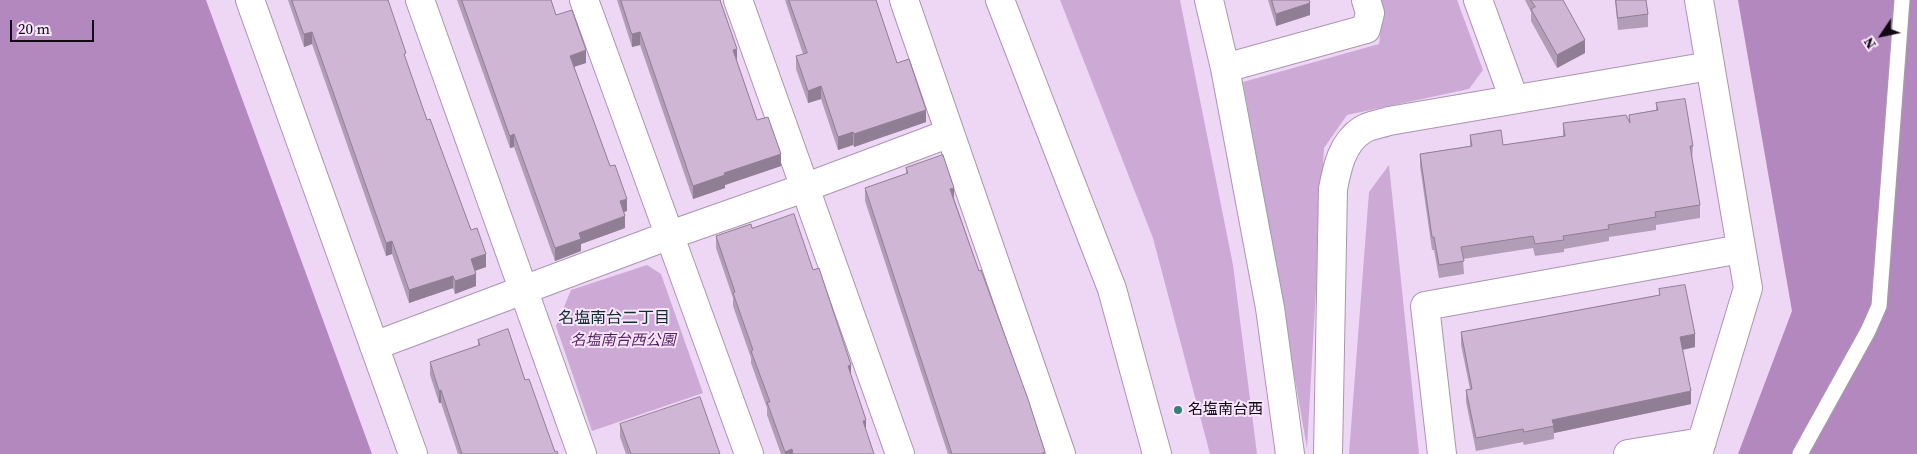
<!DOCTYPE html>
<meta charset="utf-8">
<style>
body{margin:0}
#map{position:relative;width:1917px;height:454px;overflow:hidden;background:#eed6f5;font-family:"Source Serif 4",serif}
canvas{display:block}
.north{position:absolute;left:1857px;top:10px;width:50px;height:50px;-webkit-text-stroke:4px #f9e5fe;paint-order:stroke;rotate:236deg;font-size:14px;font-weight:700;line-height:20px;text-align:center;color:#100913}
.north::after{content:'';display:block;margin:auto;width:18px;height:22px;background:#100913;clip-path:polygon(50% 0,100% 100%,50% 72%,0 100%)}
.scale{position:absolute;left:10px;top:20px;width:84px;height:22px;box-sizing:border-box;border:2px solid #100913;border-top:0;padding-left:6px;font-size:15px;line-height:18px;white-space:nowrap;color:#100913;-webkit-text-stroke:4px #f9e5fe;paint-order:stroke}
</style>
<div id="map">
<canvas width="1917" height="454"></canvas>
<div class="north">N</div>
<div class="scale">20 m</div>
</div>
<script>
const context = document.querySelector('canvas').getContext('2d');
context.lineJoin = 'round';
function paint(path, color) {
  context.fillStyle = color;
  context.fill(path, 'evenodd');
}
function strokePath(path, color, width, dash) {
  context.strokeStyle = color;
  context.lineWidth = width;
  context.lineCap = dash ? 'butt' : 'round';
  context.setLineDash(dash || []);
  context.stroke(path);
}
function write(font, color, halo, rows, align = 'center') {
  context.font = font + ' "Source Serif 4","Noto Sans JP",serif';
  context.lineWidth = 4;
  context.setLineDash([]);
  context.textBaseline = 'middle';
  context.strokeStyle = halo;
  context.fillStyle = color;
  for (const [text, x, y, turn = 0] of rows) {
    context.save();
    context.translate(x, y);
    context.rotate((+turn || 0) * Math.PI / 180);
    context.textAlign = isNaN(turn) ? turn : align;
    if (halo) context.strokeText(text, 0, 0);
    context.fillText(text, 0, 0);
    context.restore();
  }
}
paint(new Path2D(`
 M 1060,0 L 1180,0 L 1233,265 L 1257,454 L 1210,454 L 1153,238 Z
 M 1381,0 L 1457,0 L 1483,70 L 1469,89 L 1347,115 L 1324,148 L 1307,448 L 1243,82 L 1379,44 L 1383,6 Z
 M 1389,165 L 1419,454 L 1349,454 L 1369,192 Z
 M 647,265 L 661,274 L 703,393 L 592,431 L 556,326 L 571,290 Z`), '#cdaad6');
paint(new Path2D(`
 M 0,0 L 206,0 L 372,454 L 0,454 Z
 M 1738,0 L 1917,0 L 1917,454 L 1738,454 L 1792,311 Z`), '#b288be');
const lane = new Path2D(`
 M 1800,454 L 1868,331 L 1879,306 L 1902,0`);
const street = new Path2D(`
 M 250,0 L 413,454
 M 420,0 L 582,454
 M 584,0 L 749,454
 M 738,0 L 900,454
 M 904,0 L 1061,454
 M 1209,0 L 1225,68 L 1270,308 L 1290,454
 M 1478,0 L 1514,99
 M 1225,68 L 1366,29 L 1370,13 L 1366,0
 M 374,346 L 670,235 L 804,188 L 950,133
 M 1442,454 L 1425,306 L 1741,249
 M 1628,454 L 1702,442
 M 1698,454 L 1748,288 L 1699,0`);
const secondary = new Path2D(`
 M 1000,0 L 1112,289 L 1157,454
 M 1328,454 L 1333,189 C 1337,168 1342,143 1362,130 C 1370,125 1381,124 1389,121 L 1710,66`);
strokePath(lane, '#ab94b2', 18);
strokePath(street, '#ab94b2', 30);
strokePath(secondary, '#ab94b2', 30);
strokePath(lane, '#fff', 15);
strokePath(street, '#fff', 28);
strokePath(secondary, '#fff', 28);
paint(new Path2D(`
 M 288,0 L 388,0 L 406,60 L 427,120 L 486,267 L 475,271 L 476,286 L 455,294 L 453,288 L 409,303 L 392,254 L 386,256 L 312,44 L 304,47 Z
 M 457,0 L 551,0 L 556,15 L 586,63 L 574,67 L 610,166 L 627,211 L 624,212 L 625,228 L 581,244 L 581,251 L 555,261 L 514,147 L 510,148 Z
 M 617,0 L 720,0 L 737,61 L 757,120 L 781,166 L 725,185 L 725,188 L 693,199 L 640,45 L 632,47 Z
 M 785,0 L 876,0 L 897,63 L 926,122 L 854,147 L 853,145 L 838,150 L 821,99 L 808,103 L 796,69 L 796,56 L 803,54 Z
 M 1268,0 L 1309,0 L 1310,15 L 1276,26 Z
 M 1525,0 L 1563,0 L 1585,53 L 1557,68 L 1531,21 L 1531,12 Z
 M 1615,0 L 1646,0 L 1648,14 L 1648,27 L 1618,30 Z
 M 1656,103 L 1693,146 L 1692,159 L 1700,205 L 1700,218 L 1656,225 L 1656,230 L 1609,237 L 1609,241 L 1564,249 L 1564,252 L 1535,256 L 1533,248 L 1463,259 L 1464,274 L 1439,278 L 1434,250 L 1432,250 L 1420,166 L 1420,154 L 1470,146 L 1470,135 L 1503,145 L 1563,136 L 1563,123 L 1629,122 L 1629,115 L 1656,110 Z
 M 906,168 L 954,198 L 979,271 L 1045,454 L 948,454 L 865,201 L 865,188 L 906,174 Z
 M 752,228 L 813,270 L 851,376 L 866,431 L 874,454 L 781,454 L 767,415 L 767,408 L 751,363 L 751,358 L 733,306 L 733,298 L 716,248 L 716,236 Z
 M 1659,289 L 1695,347 L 1683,350 L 1691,404 L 1554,433 L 1554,439 L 1524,445 L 1523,442 L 1476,451 L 1466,402 L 1466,390 L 1470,389 L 1461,345 L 1461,332 L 1659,295 Z
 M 478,340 L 525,380 L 555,452 L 558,454 L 458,454 L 441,403 L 439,403 L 430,375 L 430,362 L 478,346 Z
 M 620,424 L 720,454 L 626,454 L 620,437 Z`), '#b19db6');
paint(new Path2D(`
 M 1310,3 L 1310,15 L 1276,26 L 1276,14 Z
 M 312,32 L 312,44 L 304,47 L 304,34 Z
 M 640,32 L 640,45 L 632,47 L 632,34 Z
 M 1585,40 L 1585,53 L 1557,68 L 1557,55 Z
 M 737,49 L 737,61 L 733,50 Z
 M 586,50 L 586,63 L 570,68 L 570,56 Z
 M 821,86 L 821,99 L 808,103 L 808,91 Z
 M 926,110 L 926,122 L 854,147 L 854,134 Z
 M 853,132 L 853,145 L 838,150 L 838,137 Z
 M 514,134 L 514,147 L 510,148 L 510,136 Z
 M 781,154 L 781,166 L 725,185 L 725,188 L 693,199 L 693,186 L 724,173 Z
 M 954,188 L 954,200 L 950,189 Z
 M 627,199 L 627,211 L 620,213 L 620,201 Z
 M 625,216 L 625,228 L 581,244 L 581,251 L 555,261 L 555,248 L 579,233 Z
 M 392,241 L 392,254 L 386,256 L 386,243 Z
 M 486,254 L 486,267 L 471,272 L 471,259 Z
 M 476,274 L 476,286 L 455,294 L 455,281 Z
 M 453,276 L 453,288 L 409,303 L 409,290 Z
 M 1695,334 L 1695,347 L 1680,350 L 1680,337 Z
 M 851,365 L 851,378 L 848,366 Z
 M 441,390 L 441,403 L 439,403 L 439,391 Z
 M 1691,391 L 1691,404 L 1554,433 L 1552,420 Z
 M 866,420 L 866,432 L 863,421 Z
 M 792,449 L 792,454 L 785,454 L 785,452 Z`), '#907f94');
const building = new Path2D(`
 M 292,0 L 388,0 L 406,53 L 404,54 L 427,120 L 430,119 L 471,230 L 477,228 L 486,254 L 471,259 L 476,274 L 455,281 L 453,276 L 409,290 L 392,241 L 386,243 L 312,32 L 304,34 Z
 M 462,0 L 551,0 L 556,15 L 572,10 L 586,50 L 570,56 L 610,166 L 615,165 L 627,199 L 620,201 L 625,216 L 579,233 L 581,239 L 555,248 L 514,134 L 510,136 Z
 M 621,0 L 720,0 L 737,49 L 733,50 L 757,120 L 768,117 L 781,154 L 724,173 L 725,175 L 693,186 L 640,32 L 632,34 Z
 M 789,0 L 876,0 L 897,63 L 909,59 L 926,110 L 854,134 L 853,132 L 838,137 L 821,86 L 808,91 L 796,56 L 807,53 Z
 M 1272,0 L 1309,0 L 1310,3 L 1276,14 Z
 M 1531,0 L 1563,0 L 1585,40 L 1557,55 L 1531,9 L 1535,7 Z
 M 1616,0 L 1646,0 L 1648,14 L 1618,18 Z
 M 1685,99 L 1693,146 L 1690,146 L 1700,205 L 1655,212 L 1656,217 L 1608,225 L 1609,229 L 1563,236 L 1564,240 L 1535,244 L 1533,236 L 1461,247 L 1464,261 L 1439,265 L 1434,237 L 1432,237 L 1420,154 L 1472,146 L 1470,135 L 1501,130 L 1503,145 L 1565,136 L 1563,123 L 1626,115 L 1630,123 L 1629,115 L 1658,110 L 1656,103 Z
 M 943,155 L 954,188 L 950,189 L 979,271 L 981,270 L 1028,399 L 1045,452 L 1041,454 L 952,454 L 865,188 L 908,173 L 906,168 Z
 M 794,214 L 813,270 L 819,268 L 851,365 L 848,366 L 866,420 L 863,421 L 874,454 L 793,454 L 792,449 L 785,452 L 767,402 L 770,402 L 751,351 L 753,350 L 733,293 L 735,292 L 716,236 L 751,224 L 752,228 Z
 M 1685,285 L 1695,334 L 1680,337 L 1691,391 L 1552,420 L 1554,426 L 1524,432 L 1523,429 L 1476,438 L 1466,390 L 1472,389 L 1461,332 L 1660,295 L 1659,289 Z
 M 508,329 L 525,380 L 529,379 L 555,452 L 557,451 L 558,454 L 462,454 L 441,390 L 439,391 L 430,362 L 480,345 L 478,340 Z
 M 700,397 L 720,454 L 631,454 L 620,424 Z`);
paint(building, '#ceb6d4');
strokePath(building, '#907f94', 1);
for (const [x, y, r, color] of [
 [1178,410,5,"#367e78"]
]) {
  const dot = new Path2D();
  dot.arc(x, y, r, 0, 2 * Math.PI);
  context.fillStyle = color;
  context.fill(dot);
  strokePath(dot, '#f9e5fe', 2);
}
write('italic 15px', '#541f61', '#f9e5fe', [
 ["名塩南台西公園",623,341]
]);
write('15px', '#100913', '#f9e5fe', [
 ["名塩南台西",1188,410]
], 'left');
write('16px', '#0d302d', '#f9e5fe', [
 ["名塩南台二丁目",614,319]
]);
</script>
